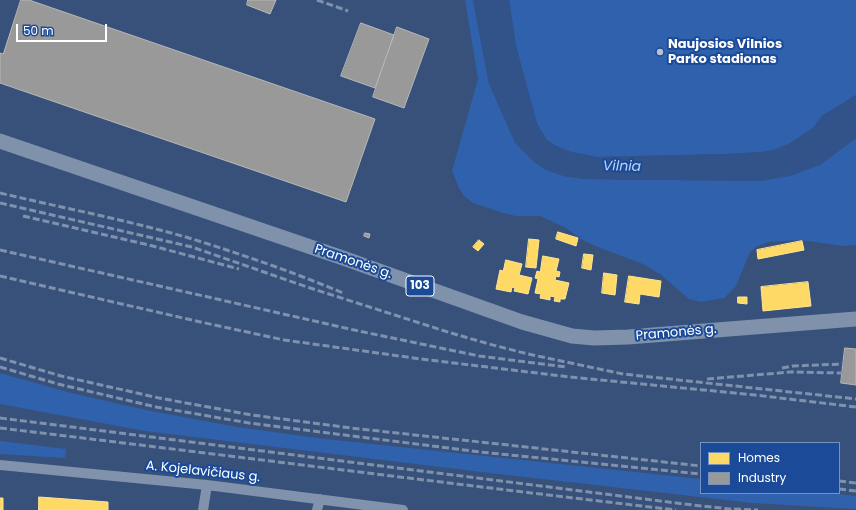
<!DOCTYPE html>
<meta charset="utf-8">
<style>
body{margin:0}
#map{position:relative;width:856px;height:510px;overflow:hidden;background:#37517b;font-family:Poppins,sans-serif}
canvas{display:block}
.legend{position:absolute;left:700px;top:442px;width:140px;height:52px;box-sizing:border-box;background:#1a4a98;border:1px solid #7692c1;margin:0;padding:5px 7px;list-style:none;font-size:12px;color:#fff}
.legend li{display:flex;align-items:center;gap:8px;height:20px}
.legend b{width:20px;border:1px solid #7692c1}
.scale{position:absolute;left:16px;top:24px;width:91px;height:18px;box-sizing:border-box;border:2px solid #fff;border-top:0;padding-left:5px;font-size:12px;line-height:14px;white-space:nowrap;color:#fff;-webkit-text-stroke:3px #1a4a98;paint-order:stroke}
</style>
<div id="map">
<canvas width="856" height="510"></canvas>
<ul class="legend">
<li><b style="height:11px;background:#ffd966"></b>Homes</li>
<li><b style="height:11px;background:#999"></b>Industry</li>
</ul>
<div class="scale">50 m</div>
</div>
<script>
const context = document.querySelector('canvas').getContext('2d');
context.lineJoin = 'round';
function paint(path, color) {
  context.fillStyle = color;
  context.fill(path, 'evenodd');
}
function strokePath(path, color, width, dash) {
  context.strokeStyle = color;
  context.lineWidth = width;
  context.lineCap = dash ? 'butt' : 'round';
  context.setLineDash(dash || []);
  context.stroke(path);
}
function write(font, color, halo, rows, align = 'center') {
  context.font = font + ' Poppins,sans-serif';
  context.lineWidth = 4;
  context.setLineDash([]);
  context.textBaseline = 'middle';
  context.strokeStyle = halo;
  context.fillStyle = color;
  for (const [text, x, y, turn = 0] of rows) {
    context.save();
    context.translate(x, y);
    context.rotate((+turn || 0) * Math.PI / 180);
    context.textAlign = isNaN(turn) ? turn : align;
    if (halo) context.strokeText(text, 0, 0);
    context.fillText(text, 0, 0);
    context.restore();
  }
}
paint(new Path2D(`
 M 465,0 L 473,0 L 489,84 L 546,170 L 564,176 L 584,179 L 760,181 L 820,165 L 856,138 L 856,245 L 844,246 L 800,240 L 768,242 L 756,247 L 750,252 L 736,286 L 724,298 L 701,302 L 689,299 L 660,274 L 643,264 L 595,246 L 581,239 L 566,228 L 540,216 L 516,216 L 503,213 L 473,203 L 464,196 L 459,188 L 452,171 L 478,79 Z
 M 509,0 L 856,0 L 856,95 L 822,116 L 813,128 L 789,144 L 773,150 L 762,152 L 727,154 L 597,157 L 571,152 L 556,146 L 547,140 L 537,124 L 516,46 Z
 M 0,373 L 71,393 L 146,410 L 237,427 L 325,439 L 701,479 L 701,493 L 828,493 L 856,496 L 856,509 L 752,503 L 473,471 L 145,431 L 0,404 Z
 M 0,441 L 66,449 L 65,458 L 0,454 Z`), '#2f61ad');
paint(new Path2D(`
 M 473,0 L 509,0 L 516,46 L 537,124 L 547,140 L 556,146 L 571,152 L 597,157 L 727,154 L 762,152 L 773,150 L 789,144 L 813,128 L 822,116 L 856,95 L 856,138 L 820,165 L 790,176 L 760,181 L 584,179 L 564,176 L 546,170 L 535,163 L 515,143 L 489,84 Z`), '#31538a');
const homes = new Path2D(`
 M 558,232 L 578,238 L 576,246 L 556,239 Z
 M 529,239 L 539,240 L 536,268 L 526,267 Z
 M 479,240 L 484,244 L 478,251 L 473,247 Z
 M 802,241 L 804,250 L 758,259 L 757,250 Z
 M 584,254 L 593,255 L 591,270 L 582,268 Z
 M 543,256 L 559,259 L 556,271 L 560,272 L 559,277 L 556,276 L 555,280 L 569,283 L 565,299 L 560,299 L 560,302 L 554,301 L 555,297 L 550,296 L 550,300 L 540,298 L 541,294 L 535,293 L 538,279 L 535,278 L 537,271 L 540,272 Z
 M 506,260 L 522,264 L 519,275 L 532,278 L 528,294 L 514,291 L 515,288 L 512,287 L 511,292 L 496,289 L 500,270 L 503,271 Z
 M 604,273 L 617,275 L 615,295 L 602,293 Z
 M 629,276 L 661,281 L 659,297 L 640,294 L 639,304 L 625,302 Z
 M 808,282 L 811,306 L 763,311 L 761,287 Z
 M 738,297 L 747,297 L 747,304 L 738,303 Z
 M 39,497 L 108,502 L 108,510 L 39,510 Z
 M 0,498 L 3,498 L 3,510 L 0,510 Z`);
paint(homes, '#ffd966');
strokePath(homes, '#ffe494', 1);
const industry = new Path2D(`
 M 21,0 L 29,0 L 375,119 L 346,202 L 0,83 L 0,53 L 3,54 Z
 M 248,0 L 276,0 L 270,14 L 247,5 Z
 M 361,23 L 394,35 L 375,88 L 341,76 Z
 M 397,27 L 429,39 L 404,108 L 373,97 Z
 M 365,233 L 370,234 L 369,238 L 364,236 Z
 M 845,348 L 856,349 L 856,385 L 841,383 Z`);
paint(industry, '#999');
strokePath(industry, '#b8b8b8', 1);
strokePath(new Path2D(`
 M 0,465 L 207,485 L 403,510
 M 203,510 L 207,485
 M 317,510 L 320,499`), '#8192ad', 10);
strokePath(new Path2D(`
 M 0,141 L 343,258 L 522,322 L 572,336 L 594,338 L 628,337 L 856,319`), '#7f91ab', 15);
strokePath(new Path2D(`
 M 317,0 L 348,11
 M 0,193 C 63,208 127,220 189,238 C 241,254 293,272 343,293
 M 0,203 L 192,247 L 307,287 L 451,333 L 489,344 L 528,354 L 623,374 L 856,399
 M 23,216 L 149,245 L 239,269
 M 0,250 L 354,330 L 479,356 L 566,367
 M 0,276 L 196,321 L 284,340 L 421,359 L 570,377 L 755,395 L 856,407
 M 0,358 L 61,376 L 159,398 L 252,415 L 351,428 L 701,466
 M 0,367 L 58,384 L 156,407 L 249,423 L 480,452 L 701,474
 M 782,368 L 793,366 L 843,364
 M 707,379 L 791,372 L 842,373
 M 0,418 L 684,504 L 739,510
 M 0,428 C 225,455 451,484 676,510
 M 839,481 L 856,483
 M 839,489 L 856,491
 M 734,509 L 758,510`), '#7f91ac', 3, [7, 3]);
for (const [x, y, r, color] of [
 [660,52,4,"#b9c2d1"]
]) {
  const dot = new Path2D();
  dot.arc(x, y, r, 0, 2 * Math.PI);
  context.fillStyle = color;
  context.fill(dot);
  strokePath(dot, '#1a4a98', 1.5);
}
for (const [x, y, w] of [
 [420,286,28]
]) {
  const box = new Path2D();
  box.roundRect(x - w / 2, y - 10, w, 20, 3);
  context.fillStyle = '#1a4a98';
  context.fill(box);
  strokePath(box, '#fff', 1);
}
write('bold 12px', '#fff', null, [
 ["103",420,286]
]);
write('bold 13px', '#fff', '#1a4a98', [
 ["Naujosios Vilnios",668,45],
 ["Parko stadionas",668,60]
], 'left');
write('13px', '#fff', '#1a4a98', [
 ["Pramonės g.",353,262,19],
 ["Pramonės g.",676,333,-5],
 ["A. Kojelavičiaus g.",203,472,6]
]);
write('italic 14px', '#bbd3f7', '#1a4a98', [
 ["Vilnia",622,167,1]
]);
</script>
